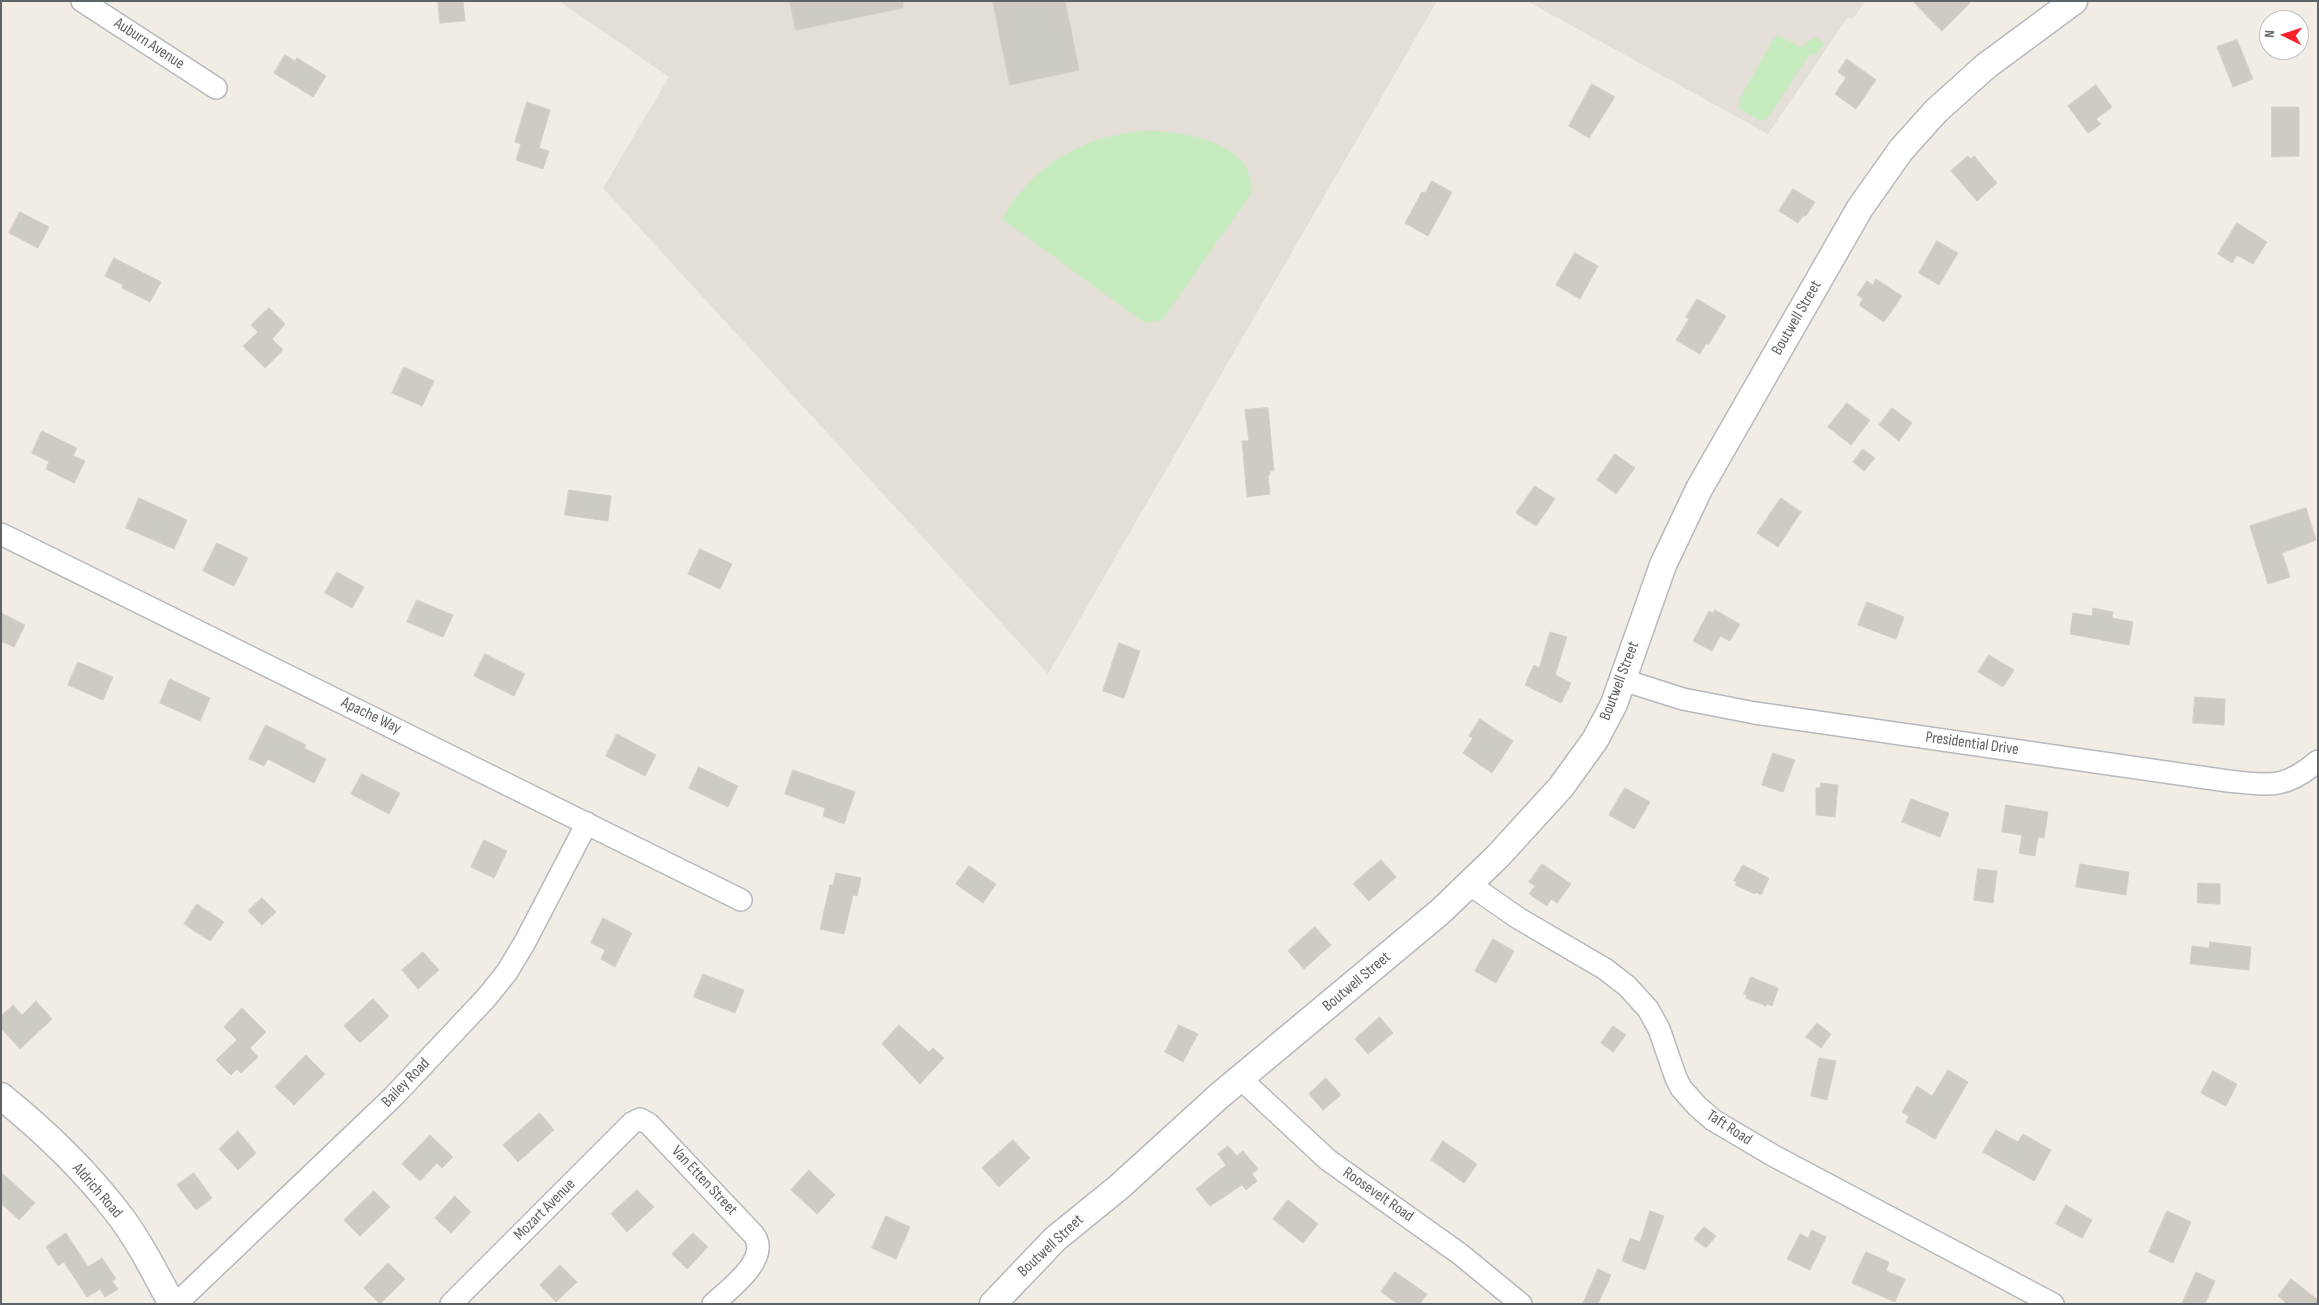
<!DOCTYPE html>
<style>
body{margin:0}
#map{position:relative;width:2319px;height:1305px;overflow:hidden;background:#f1ede5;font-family:"Sofia Sans Condensed",sans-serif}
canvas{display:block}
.frame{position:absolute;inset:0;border:2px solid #5d6367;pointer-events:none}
.north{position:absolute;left:2259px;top:10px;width:50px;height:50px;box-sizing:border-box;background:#fff;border:1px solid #bec1c2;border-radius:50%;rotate:274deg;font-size:14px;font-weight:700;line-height:20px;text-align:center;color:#5d6367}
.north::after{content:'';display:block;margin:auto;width:18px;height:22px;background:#fc212c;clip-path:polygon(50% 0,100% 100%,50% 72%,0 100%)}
</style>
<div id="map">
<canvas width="2319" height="1305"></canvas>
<div class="frame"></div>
<div class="north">N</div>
</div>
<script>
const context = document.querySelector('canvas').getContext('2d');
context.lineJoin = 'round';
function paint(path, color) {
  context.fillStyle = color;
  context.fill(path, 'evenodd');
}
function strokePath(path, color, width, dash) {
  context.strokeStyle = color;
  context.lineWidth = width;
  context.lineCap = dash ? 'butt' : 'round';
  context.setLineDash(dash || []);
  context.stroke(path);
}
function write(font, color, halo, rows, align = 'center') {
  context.font = font + ' "Sofia Sans Condensed",sans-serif';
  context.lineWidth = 4.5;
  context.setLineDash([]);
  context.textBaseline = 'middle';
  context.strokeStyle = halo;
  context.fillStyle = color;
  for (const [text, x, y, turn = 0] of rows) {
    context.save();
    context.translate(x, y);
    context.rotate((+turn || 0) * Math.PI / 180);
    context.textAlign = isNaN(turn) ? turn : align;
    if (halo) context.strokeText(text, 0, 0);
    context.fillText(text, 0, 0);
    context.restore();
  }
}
paint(new Path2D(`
 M 559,1 L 1437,1 L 1048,674 L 603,188 L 669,77 Z
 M 1527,1 L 1865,1 L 1853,19 L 1848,17 L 1768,134 Z`), '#e3ded6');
paint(new Path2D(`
 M 1776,35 L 1803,48 L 1807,42 L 1816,37 L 1824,44 L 1816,54 L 1809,55 L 1767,119 L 1761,121 L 1740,109 L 1739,100 Z
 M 1150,131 C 1187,132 1254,143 1252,192 L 1162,320 L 1145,323 L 1002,219 C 1033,164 1087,133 1150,131 Z`), '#c5ebbf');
const building = new Path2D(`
 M 438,1 L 463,1 L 465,21 L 440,23 Z
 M 790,1 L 903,1 L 903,8 L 796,30 Z
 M 993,1 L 1065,1 L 1079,70 L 1010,85 Z
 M 1913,1 L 1972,1 L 1942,31 Z
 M 2237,40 L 2253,79 L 2233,87 L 2217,47 Z
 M 285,55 L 295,61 L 297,58 L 326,76 L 313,97 L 274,73 Z
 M 1847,59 L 1876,80 L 1856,109 L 1835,94 L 1846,78 L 1838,72 Z
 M 1592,84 L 1615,97 L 1589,138 L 1569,126 Z
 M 2096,85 L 2112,107 L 2096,119 L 2101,124 L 2088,133 L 2068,106 Z
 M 527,102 L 550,110 L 539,148 L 549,151 L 543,169 L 516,160 L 521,144 L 515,142 Z
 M 2272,107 L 2299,107 L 2299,156 L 2272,157 Z
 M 1968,156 L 1971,159 L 1974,156 L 1997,183 L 1977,201 L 1951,171 Z
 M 1432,181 L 1452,192 L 1428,236 L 1405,223 L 1422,192 L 1425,193 Z
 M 1793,189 L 1815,202 L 1806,216 L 1804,215 L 1798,223 L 1779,211 Z
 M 20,212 L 49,227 L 38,248 L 9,233 Z
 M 2237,223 L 2267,242 L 2253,264 L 2237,255 L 2232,263 L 2218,254 Z
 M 1937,241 L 1958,253 L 1939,285 L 1919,273 Z
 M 1575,253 L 1598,266 L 1580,299 L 1556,285 Z
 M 114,258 L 161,282 L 150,302 L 122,288 L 123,285 L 105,276 Z
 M 1876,279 L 1902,296 L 1884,322 L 1859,305 L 1863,299 L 1857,295 L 1867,281 L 1873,285 Z
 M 1697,299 L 1726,316 L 1708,345 L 1706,343 L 1700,354 L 1676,340 L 1689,319 L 1686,317 Z
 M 269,308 L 285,324 L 272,339 L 283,350 L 265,368 L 243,346 L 258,332 L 251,325 Z
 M 404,367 L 434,381 L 422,406 L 392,393 Z
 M 1847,403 L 1870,420 L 1851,445 L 1828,427 Z
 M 1268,408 L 1274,471 L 1270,471 L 1270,475 L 1268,475 L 1270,494 L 1247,497 L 1242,441 L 1249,441 L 1245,410 Z
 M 1892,408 L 1912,423 L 1899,441 L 1879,425 Z
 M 42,431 L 77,448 L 73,456 L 85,461 L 74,483 L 46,469 L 49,462 L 32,453 Z
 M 1863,449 L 1875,458 L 1864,471 L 1853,462 Z
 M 1615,454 L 1635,468 L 1616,494 L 1597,480 Z
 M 1535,486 L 1555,499 L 1536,526 L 1516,513 Z
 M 569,490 L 611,496 L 608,521 L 565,515 Z
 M 139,498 L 187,520 L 174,549 L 126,528 Z
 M 1781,498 L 1801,512 L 1778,547 L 1757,533 Z
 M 2306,508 L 2316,540 L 2282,553 L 2290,577 L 2268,584 L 2250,526 Z
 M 217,543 L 248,558 L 234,586 L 203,571 Z
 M 700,549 L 732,564 L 720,589 L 688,574 Z
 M 337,572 L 364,587 L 352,608 L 325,593 Z
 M 417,600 L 453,615 L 443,637 L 407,622 Z
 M 1867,602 L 1904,617 L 1896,639 L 1858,625 Z
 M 2093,608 L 2113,612 L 2112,618 L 2133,622 L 2129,645 L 2070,634 L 2073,613 L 2092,616 Z
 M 1715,610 L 1740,624 L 1730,641 L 1720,636 L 1712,651 L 1693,641 L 1709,611 L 1713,613 Z
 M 1,613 L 25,625 L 14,647 L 1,641 Z
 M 1550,632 L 1567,637 L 1555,675 L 1571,683 L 1561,703 L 1525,685 L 1534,665 L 1539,668 Z
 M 1119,643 L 1140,651 L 1124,698 L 1103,691 Z
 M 485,654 L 525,674 L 514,696 L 474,676 Z
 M 1989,655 L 2014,670 L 2003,687 L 1978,672 Z
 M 78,662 L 113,677 L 103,700 L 68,685 Z
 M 170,679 L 210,698 L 200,721 L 160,703 Z
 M 2195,697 L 2225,699 L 2224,725 L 2193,723 Z
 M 1480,719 L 1513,741 L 1492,773 L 1463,753 L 1473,738 L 1469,736 Z
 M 266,725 L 306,745 L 304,748 L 326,759 L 314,783 L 268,759 L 264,766 L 249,759 Z
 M 617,734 L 656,755 L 645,776 L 606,756 Z
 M 1773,753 L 1795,760 L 1783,792 L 1762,785 Z
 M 699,767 L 738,786 L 728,807 L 689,788 Z
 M 793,770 L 855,792 L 844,824 L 823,816 L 825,808 L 785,794 Z
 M 362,774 L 400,793 L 389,814 L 351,794 Z
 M 1821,783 L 1838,785 L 1835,817 L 1816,815 L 1816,788 L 1820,788 Z
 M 1625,788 L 1650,802 L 1634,829 L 1609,815 Z
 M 1911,799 L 1949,813 L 1940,837 L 1902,822 Z
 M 2006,805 L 2048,812 L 2044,838 L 2038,837 L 2035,856 L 2019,853 L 2022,835 L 2002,832 Z
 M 484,840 L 507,851 L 494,878 L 471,867 Z
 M 1381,860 L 1396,877 L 1369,901 L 1353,884 Z
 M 1542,864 L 1571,884 L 1557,903 L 1551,899 L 1547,906 L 1529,894 L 1535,886 L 1529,882 Z
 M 2080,864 L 2129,872 L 2126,895 L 2076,887 Z
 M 1743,865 L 1769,878 L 1761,895 L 1756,892 L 1755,894 L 1735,885 L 1737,882 L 1734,881 Z
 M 969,866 L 996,884 L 983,903 L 956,884 Z
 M 1978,869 L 1997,871 L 1993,903 L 1974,900 Z
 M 836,873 L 861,878 L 857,896 L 853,895 L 844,934 L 820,929 L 830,885 L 833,885 Z
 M 2198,883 L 2220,884 L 2220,904 L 2198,903 Z
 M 262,898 L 276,912 L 262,925 L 248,911 Z
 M 197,904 L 224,922 L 210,941 L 184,924 Z
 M 603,918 L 632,933 L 615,967 L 601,959 L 605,950 L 591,943 Z
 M 1315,927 L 1331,945 L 1304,969 L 1288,951 Z
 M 1493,939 L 1514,951 L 1496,983 L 1475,971 Z
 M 2210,942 L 2251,947 L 2249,970 L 2190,964 L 2192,946 L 2209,948 Z
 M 423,952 L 439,970 L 418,989 L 402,970 Z
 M 703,974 L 744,990 L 735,1013 L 694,997 Z
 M 1751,977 L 1778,988 L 1772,1006 L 1767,1004 L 1766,1006 L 1746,998 L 1747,995 L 1744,994 Z
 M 373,999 L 389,1016 L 360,1043 L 344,1026 Z
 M 36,1001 L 52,1019 L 20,1049 L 1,1028 L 1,1016 L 13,1005 L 22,1015 Z
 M 242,1008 L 266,1032 L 250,1048 L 258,1057 L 241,1073 L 237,1069 L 231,1075 L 216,1060 L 237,1040 L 224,1027 Z
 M 1380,1017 L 1393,1033 L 1368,1054 L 1355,1039 Z
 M 1817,1023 L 1831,1034 L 1821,1048 L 1806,1037 Z
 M 899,1025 L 929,1052 L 933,1048 L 944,1058 L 920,1084 L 882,1044 Z
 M 1179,1025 L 1198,1034 L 1183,1062 L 1165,1052 Z
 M 1613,1026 L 1626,1035 L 1613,1052 L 1601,1043 Z
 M 306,1055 L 325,1074 L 294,1105 L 275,1087 Z
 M 1819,1058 L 1836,1061 L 1827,1100 L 1811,1096 Z
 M 1948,1070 L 1968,1082 L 1935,1139 L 1906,1122 L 1909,1116 L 1902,1112 L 1917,1086 L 1932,1096 Z
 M 2213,1071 L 2237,1084 L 2226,1106 L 2201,1093 Z
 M 1326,1078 L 1341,1095 L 1323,1110 L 1309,1094 Z
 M 540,1113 L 554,1130 L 518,1162 L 503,1145 Z
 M 1996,1130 L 2018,1142 L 2023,1134 L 2051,1150 L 2034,1181 L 1983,1152 Z
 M 238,1131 L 256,1153 L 238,1170 L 219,1149 Z
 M 430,1135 L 453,1157 L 442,1168 L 437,1163 L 420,1181 L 402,1164 Z
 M 1013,1140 L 1030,1158 L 999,1187 L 982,1168 Z
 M 1443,1141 L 1477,1164 L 1464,1183 L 1431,1160 Z
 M 1228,1146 L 1237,1156 L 1243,1151 L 1258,1169 L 1252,1174 L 1257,1181 L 1246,1190 L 1242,1185 L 1210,1206 L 1196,1189 L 1226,1165 L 1218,1154 Z
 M 809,1170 L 835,1195 L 817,1214 L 791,1190 Z
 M 1,1172 L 35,1203 L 19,1220 L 1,1203 Z
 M 194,1173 L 212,1198 L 196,1210 L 177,1185 Z
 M 637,1190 L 654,1207 L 627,1232 L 611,1214 Z
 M 374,1191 L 390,1207 L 360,1236 L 344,1220 Z
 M 455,1196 L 471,1212 L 451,1233 L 435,1218 Z
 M 1288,1200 L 1318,1224 L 1303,1243 L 1273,1219 Z
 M 2066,1205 L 2092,1220 L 2082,1238 L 2056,1224 Z
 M 1650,1211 L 1664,1216 L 1645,1270 L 1622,1261 L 1630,1238 L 1640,1242 Z
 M 2167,1211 L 2191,1222 L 2173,1263 L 2149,1252 Z
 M 886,1216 L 910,1227 L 896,1259 L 872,1248 Z
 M 1704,1227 L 1716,1236 L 1706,1248 L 1694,1239 Z
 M 1812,1230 L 1826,1237 L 1810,1270 L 1787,1259 L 1800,1234 L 1808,1238 Z
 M 66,1233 L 88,1267 L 102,1258 L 116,1279 L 112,1281 L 118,1289 L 105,1297 L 100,1289 L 87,1297 L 64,1262 L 58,1266 L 46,1247 Z
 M 693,1233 L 708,1247 L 687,1269 L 672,1254 Z
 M 1866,1252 L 1889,1262 L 1886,1271 L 1905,1279 L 1895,1302 L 1852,1283 Z
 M 388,1263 L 405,1279 L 380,1304 L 364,1288 Z
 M 560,1265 L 577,1282 L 556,1302 L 540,1285 Z
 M 1598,1269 L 1611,1275 L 1598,1304 L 1583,1304 Z
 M 1395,1272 L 1427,1294 L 1420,1304 L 1398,1304 L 1381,1292 Z
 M 2196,1272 L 2215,1281 L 2205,1304 L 2182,1304 Z
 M 2291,1279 L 2318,1300 L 2318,1304 L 2287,1304 L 2278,1296 Z`);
paint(building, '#cecac4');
strokePath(building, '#d6cec3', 1);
const minor = new Path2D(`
 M 82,1 L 216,88
 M 1,534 L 741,900
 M 1623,680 L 1683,699 L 1755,713 L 2228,781 C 2269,785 2284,790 2318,761
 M 1469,884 L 1518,918 L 1605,969 L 1627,986 L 1648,1009 L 1659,1029 L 1676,1078 L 1681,1088 L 1697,1106 L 1713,1120 L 1774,1156 L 2053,1304
 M 1241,1079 L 1328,1160 L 1460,1254 L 1521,1304
 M 176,1304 L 393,1097 L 487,997 L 507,972 L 525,942 L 587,823
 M 451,1304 L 632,1123 L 640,1119 L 649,1124 L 754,1235 C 771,1259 729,1289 713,1304`);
const tertiary = new Path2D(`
 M 1,1096 C 43,1130 84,1169 117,1212 C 139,1240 155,1273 172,1304
 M 993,1304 L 1055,1239 L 1119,1187 L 1219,1096 L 1441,911 L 1498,856 L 1561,787 L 1595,740 L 1614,704 L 1663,565 L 1699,489 L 1860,208 L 1901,150 L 1936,111 L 1986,66 L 2074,1`);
strokePath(minor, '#b6b9bd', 24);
strokePath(tertiary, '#b6b9bd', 29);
strokePath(minor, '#fff', 21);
strokePath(tertiary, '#fff', 26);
write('16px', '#5d6367', '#fff', [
 ["Auburn Avenue",149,44,33],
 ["Boutwell Street",1797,318,-60],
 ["Boutwell Street",1620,681,-69],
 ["Apache Way",371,716,26],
 ["Presidential Drive",1972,744,8],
 ["Boutwell Street",1357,982,-40],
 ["Bailey Road",406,1083,-46],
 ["Taft Road",1729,1128,33],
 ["Van Etten Street",704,1181,47],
 ["Aldrich Road",97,1191,49],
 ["Roosevelt Road",1378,1195,35],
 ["Mozart Avenue",545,1210,-45],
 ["Boutwell Street",1051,1246,-43]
]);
</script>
